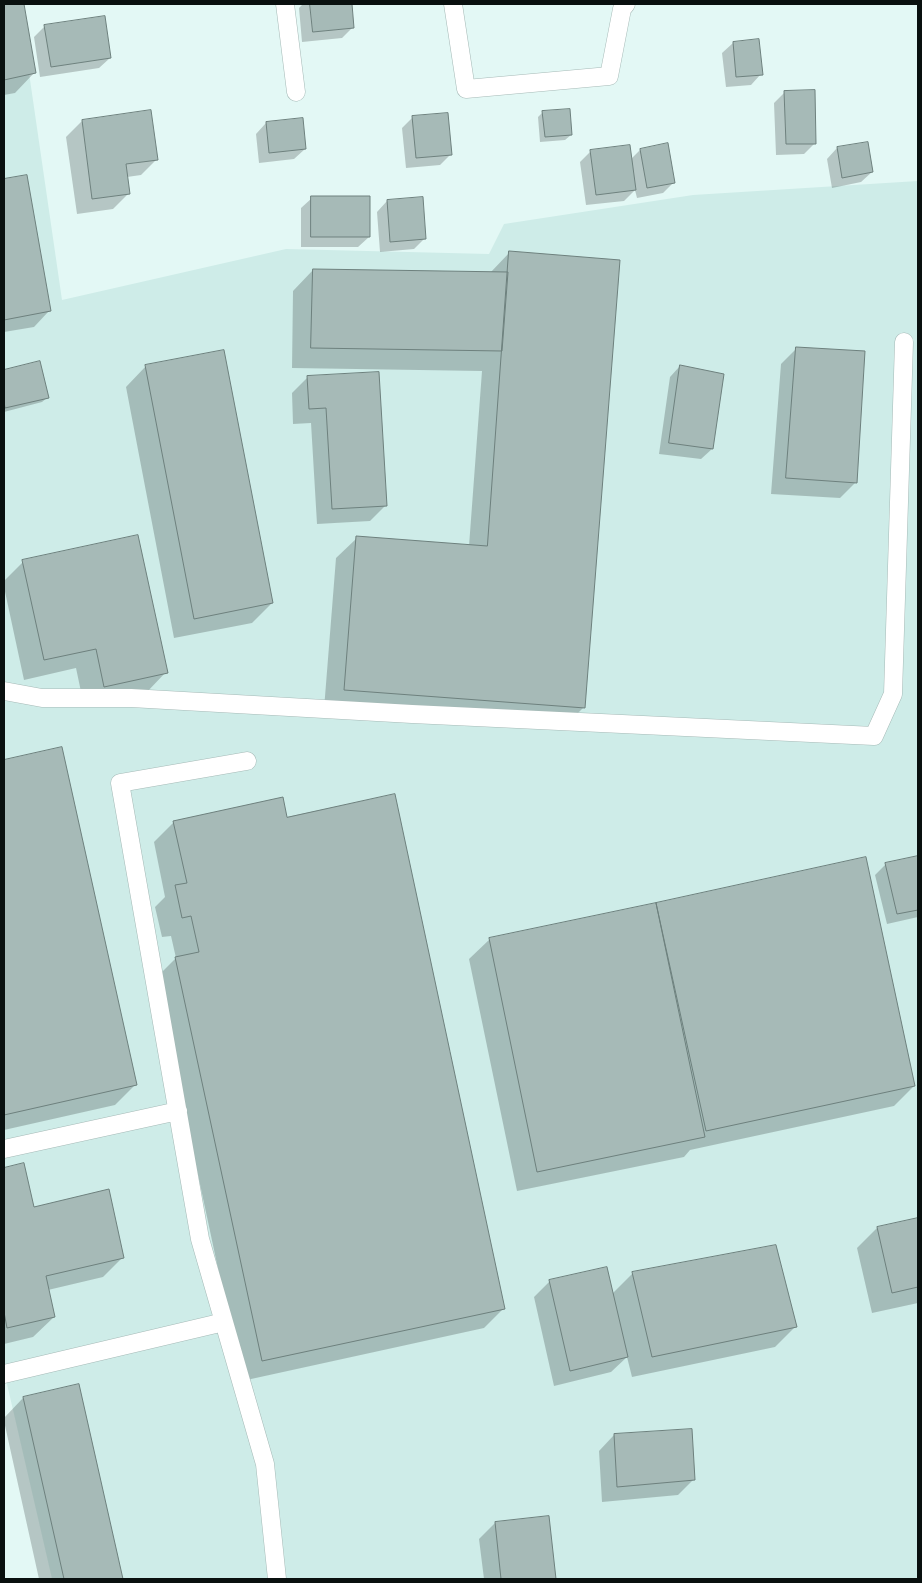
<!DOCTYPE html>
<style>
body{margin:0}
#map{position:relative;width:922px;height:1583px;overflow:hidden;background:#e3f8f5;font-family:Commissioner,sans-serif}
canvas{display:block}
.frame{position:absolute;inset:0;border:5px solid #09100f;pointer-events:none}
</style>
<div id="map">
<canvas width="922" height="1583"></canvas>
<div class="frame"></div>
</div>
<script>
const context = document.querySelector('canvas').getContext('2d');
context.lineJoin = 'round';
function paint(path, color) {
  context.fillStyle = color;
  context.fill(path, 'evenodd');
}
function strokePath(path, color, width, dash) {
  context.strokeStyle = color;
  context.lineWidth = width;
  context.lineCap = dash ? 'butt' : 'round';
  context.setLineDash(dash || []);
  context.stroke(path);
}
paint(new Path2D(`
 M 4,4 L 19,4 L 62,300 L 286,249 L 489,254 L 504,224 L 693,195 L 918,181 L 918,1579 L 52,1579 L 4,1371 Z`), '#ceece8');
paint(new Path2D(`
 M 4,4 L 22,4 L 35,72 L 15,93 L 4,95 Z
 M 303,4 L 350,4 L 353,27 L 342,38 L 302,42 L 299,8 Z
 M 45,26 L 110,58 L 99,68 L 40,77 L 34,37 Z
 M 733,43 L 761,74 L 751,85 L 726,87 L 722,53 Z
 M 785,92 L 815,143 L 804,154 L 776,155 L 774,103 Z
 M 543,112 L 571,135 L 565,140 L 540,142 L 538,117 Z
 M 413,117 L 451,154 L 440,165 L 406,168 L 402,128 Z
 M 82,121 L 157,159 L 141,175 L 127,177 L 129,193 L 113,209 L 77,214 L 66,137 Z
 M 266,123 L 305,149 L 294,159 L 259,163 L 256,134 Z
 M 667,145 L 674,182 L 663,193 L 637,198 L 635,190 L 624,201 L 586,205 L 580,162 L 591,151 L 631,159 L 640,150 Z
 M 837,148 L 872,172 L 861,182 L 832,188 L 827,159 Z
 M 26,176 L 49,311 L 34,327 L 4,332 L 4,180 Z
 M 312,198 L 369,237 L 358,247 L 301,247 L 301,208 Z
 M 387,201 L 425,238 L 414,249 L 380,252 L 377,212 Z
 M 510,252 L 584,707 L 563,728 L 324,709 L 336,558 L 357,538 L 469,546 L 482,371 L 292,368 L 293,291 L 313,270 L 490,273 Z
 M 797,348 L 856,482 L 840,498 L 771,494 L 781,364 Z
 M 39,363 L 48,397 L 42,402 L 4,412 L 4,371 Z
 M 146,366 L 272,603 L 252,623 L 174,638 L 126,387 Z
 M 680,366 L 712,449 L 701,459 L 659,454 L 670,377 Z
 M 308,377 L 386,505 L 370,521 L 317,524 L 311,423 L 293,424 L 292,393 Z
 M 23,562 L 166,672 L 146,693 L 84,706 L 76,668 L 24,680 L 4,587 L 4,581 Z
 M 61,749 L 135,1085 L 115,1105 L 4,1130 L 4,762 Z
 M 286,819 L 504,1308 L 484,1328 L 242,1381 L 156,978 L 176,958 L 171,936 L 162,937 L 155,907 L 165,897 L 154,842 L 174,822 Z
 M 918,857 L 918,917 L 887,924 L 875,875 L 886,864 Z
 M 865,859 L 914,1086 L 894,1106 L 690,1150 L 684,1157 L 517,1191 L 469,959 L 490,939 Z
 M 23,1165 L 33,1208 L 123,1257 L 103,1277 L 48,1290 L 54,1317 L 33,1337 L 4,1344 L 4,1169 Z
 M 918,1220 L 918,1303 L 872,1313 L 857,1248 L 877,1228 Z
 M 775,1246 L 795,1327 L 775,1347 L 632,1377 L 627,1357 L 611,1372 L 554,1386 L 534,1297 L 549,1282 L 606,1268 L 612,1294 L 632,1274 Z
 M 79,1386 L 122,1579 L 39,1579 L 4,1421 L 4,1418 L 23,1398 Z
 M 614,1435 L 694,1479 L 678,1495 L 602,1502 L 599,1451 Z
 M 548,1518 L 555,1579 L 484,1579 L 479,1539 L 495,1523 Z`), '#0003');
const building = new Path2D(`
 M 4,4 L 24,4 L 36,73 L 4,80 Z
 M 310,4 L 352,4 L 354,28 L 313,32 Z
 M 105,16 L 111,58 L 51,67 L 44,25 Z
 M 759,39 L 763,75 L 736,77 L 733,42 Z
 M 815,90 L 816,144 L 786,144 L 784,91 Z
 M 570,109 L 572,135 L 545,137 L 542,111 Z
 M 151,110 L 158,160 L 126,164 L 130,194 L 92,199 L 82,120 Z
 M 448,113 L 452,155 L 416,158 L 412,116 Z
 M 303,118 L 306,149 L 269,153 L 266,122 Z
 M 868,142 L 873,172 L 842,178 L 837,147 Z
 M 668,143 L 675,183 L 647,188 L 640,149 Z
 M 630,145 L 636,190 L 596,195 L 590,150 Z
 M 27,175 L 51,311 L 4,320 L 4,179 Z
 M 311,196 L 370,196 L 370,237 L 311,237 Z
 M 423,197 L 426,239 L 390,242 L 387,200 Z
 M 509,251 L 620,260 L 585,708 L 344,690 L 356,536 L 487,546 Z
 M 313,269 L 508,272 L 502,351 L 311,348 Z
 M 796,347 L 865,351 L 857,483 L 786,478 Z
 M 224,350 L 273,603 L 194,619 L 145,365 Z
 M 40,361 L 49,398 L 5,408 L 4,402 L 4,370 Z
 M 680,365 L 724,374 L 713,449 L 669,443 Z
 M 379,372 L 387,506 L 332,509 L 326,408 L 309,409 L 307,376 Z
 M 138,535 L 168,673 L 104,687 L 96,649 L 44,660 L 22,560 Z
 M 62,747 L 137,1085 L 4,1115 L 4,760 Z
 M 395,794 L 505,1309 L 262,1361 L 175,957 L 199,952 L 191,916 L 182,918 L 175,885 L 187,883 L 173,821 L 283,797 L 287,817 Z
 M 918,856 L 918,910 L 897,914 L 885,863 Z
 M 866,857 L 915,1086 L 706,1131 L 656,903 Z
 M 656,903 L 705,1137 L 537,1172 L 489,938 Z
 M 24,1163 L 34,1207 L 109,1189 L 124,1258 L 46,1276 L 55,1317 L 7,1328 L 4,1312 L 4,1168 Z
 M 918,1218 L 918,1287 L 892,1293 L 877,1227 Z
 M 776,1245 L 797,1327 L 652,1357 L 632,1272 Z
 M 607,1267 L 628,1357 L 570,1371 L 549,1280 Z
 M 79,1384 L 123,1579 L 64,1579 L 23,1397 Z
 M 692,1429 L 695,1480 L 617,1487 L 614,1434 Z
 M 549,1516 L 556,1579 L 501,1579 L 495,1522 Z`);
paint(building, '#a6bab7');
strokePath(building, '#6e817e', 1);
const lane = new Path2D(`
 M 285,4 L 296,92
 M 453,4 L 466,89 L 609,76 L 622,9 L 626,4
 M 4,691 L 42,698 L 131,698 L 412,714 L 874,736 L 893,694 L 904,342
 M 247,761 L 120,783 L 200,1239 L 265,1464 L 277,1579
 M 4,1149 L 178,1111
 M 4,1374 L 224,1322`);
strokePath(lane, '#a6bab7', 19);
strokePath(lane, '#fff', 18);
</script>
